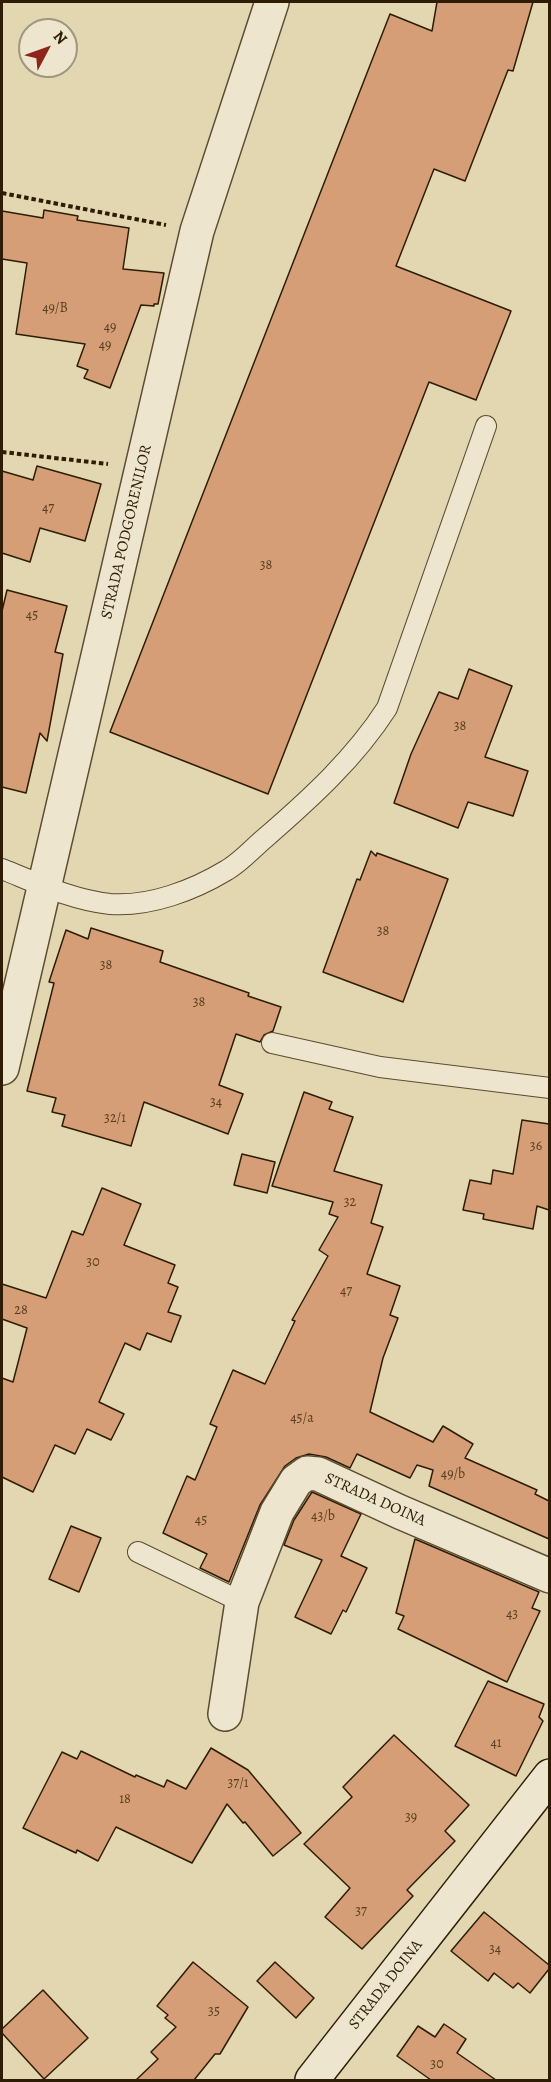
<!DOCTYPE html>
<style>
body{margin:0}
#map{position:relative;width:551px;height:2082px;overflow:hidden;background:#e3d7b2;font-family:Alegreya,serif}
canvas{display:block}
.frame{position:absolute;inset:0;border:3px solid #2e1d04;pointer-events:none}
.north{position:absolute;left:18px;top:18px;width:60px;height:60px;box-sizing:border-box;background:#ede5cd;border:2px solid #a1957d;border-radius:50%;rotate:49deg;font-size:16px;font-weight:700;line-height:24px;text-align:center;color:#2e1d04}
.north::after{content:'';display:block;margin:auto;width:21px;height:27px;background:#8f2418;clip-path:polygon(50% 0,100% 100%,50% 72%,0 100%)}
</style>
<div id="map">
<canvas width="551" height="2082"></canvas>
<div class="frame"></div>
<div class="north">N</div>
</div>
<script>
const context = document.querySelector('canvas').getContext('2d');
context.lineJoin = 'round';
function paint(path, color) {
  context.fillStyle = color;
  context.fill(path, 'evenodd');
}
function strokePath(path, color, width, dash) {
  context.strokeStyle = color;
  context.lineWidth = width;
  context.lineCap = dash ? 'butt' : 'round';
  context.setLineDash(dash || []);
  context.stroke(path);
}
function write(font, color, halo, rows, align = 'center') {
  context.font = font + ' Alegreya,serif';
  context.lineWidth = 4.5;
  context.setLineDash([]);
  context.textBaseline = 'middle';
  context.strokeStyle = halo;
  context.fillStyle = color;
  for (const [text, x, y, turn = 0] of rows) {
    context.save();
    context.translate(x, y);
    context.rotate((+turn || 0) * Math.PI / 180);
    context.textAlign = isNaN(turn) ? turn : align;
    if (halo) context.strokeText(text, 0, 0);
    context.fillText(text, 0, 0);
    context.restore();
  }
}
const building = new Path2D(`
 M 437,2 L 533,2 L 513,71 L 508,70 L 465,181 L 434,169 L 396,266 L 511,311 L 476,400 L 429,382 L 268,794 L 110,732 L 390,14 L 432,31 Z
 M 44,210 L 78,216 L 77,220 L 129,228 L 123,269 L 164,273 L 158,304 L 154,304 L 154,306 L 141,305 L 110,388 L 84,378 L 88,370 L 77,366 L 85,344 L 16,334 L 27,263 L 2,259 L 2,211 L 43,218 Z
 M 37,466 L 101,484 L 85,541 L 40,528 L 30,562 L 2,553 L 2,471 L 33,480 Z
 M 7,590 L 67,606 L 55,652 L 63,654 L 47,741 L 40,733 L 26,793 L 2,787 L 2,611 Z
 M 469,669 L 512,686 L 485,757 L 528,771 L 513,816 L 468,802 L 458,828 L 394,803 L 411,754 L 439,692 L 458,699 Z
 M 371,851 L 376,856 L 377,853 L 448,879 L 403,1002 L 323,972 L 357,879 L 360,880 Z
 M 91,928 L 163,951 L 160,962 L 249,993 L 248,996 L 281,1007 L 273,1031 L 264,1035 L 260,1042 L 236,1034 L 219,1085 L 243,1094 L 228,1134 L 144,1102 L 131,1146 L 62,1126 L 65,1115 L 52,1112 L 56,1098 L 27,1091 L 54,983 L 49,982 L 66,930 L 88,939 Z
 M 304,1092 L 332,1102 L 329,1109 L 353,1117 L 334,1171 L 382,1185 L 371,1223 L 383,1227 L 367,1274 L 400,1286 L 390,1315 L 398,1318 L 383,1358 L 370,1412 L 433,1442 L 443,1426 L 473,1444 L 465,1458 L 537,1490 L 535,1494 L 549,1501 L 549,1539 L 429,1486 L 433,1470 L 417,1465 L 410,1478 L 357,1454 L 350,1468 L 326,1457 L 309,1454 L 296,1458 L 285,1466 L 260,1505 L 229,1582 L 200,1568 L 207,1554 L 163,1533 L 187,1476 L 195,1480 L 217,1427 L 210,1424 L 233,1370 L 265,1384 L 295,1321 L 292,1320 L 328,1256 L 319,1250 L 338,1217 L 329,1214 L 333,1202 L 272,1186 Z
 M 522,1120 L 549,1124 L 549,1210 L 537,1206 L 533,1229 L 483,1219 L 484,1214 L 463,1210 L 470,1180 L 491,1184 L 493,1170 L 513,1174 Z
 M 242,1154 L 275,1162 L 267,1193 L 234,1185 Z
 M 102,1188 L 141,1204 L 124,1245 L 175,1265 L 168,1283 L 178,1287 L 168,1312 L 181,1316 L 171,1342 L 147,1333 L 140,1350 L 125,1343 L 99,1402 L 124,1414 L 111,1440 L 87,1429 L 75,1454 L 55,1445 L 33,1492 L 2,1477 L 2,1378 L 13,1382 L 27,1328 L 2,1319 L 2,1284 L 46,1298 L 72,1231 L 83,1235 Z
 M 312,1492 L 361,1514 L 341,1556 L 367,1568 L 346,1612 L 343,1610 L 331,1634 L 295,1617 L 322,1560 L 284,1545 L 294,1520 Z
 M 71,1526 L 101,1538 L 79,1592 L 49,1579 Z
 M 415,1539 L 539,1592 L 532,1608 L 540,1611 L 507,1682 L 398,1629 L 404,1616 L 396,1613 Z
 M 488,1681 L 544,1704 L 539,1717 L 543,1721 L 516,1776 L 455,1746 Z
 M 394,1735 L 469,1805 L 445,1831 L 455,1841 L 407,1890 L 413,1896 L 362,1949 L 325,1917 L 350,1888 L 304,1844 L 352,1797 L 343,1787 Z
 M 211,1748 L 248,1770 L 301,1833 L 273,1856 L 245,1822 L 243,1823 L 227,1804 L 192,1863 L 116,1827 L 98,1861 L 77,1850 L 76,1853 L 23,1828 L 62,1752 L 77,1759 L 81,1751 L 135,1777 L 136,1775 L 164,1787 L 167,1780 L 186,1789 Z
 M 484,1912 L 549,1965 L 549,1969 L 530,1993 L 518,1983 L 513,1988 L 494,1973 L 488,1981 L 451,1951 Z
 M 193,1962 L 248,2007 L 220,2054 L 215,2054 L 194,2080 L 136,2080 L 158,2059 L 151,2052 L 176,2027 L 165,2018 L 168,2015 L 157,2006 Z
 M 275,1962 L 314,1998 L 296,2018 L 257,1981 Z
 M 43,1990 L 88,2038 L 44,2079 L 2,2033 L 2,2029 Z
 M 444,2024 L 466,2039 L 457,2053 L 496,2080 L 431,2080 L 397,2056 L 418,2026 L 435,2037 Z`);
paint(building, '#d59e76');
strokePath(building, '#2e1d04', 1.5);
const service = new Path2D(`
 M 2,869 C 37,883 72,900 110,904 C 150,907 194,890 227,870 C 241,862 253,848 265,838 C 310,799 355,758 387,708 L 486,426
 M 272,1043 L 380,1067 L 550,1088
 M 138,1552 L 242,1602`);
const minor = new Path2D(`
 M 2,1068 L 197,231 L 272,2
 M 225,1714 L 242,1602 L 277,1512 L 296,1481 L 307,1473 L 318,1474 L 400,1512 L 550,1576`);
const secondary = new Path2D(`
 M 312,2080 L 550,1776`);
strokePath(service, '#5b4c30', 22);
strokePath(minor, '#5b4c30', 36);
strokePath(secondary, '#2e1d04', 36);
strokePath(new Path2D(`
 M 2,193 L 166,225
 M 2,452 L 108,464`), '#2e1d04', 4, [4.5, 3]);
strokePath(service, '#ede5cd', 20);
strokePath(minor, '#ede5cd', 33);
strokePath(secondary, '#ede5cd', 33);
write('14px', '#583d20', null, [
 ["49/B",55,309],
 ["49",110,328],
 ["49",105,346],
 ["47",48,509],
 ["38",266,566],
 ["45",32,616],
 ["38",460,727],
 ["38",383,932],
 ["38",106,966],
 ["38",199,1003],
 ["34",216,1103],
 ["32/1",115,1119],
 ["36",536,1147],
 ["32",350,1203],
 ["30",93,1263],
 ["47",346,1292],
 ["28",21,1311],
 ["45/a",302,1419],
 ["49/b",453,1475],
 ["43/b",323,1517],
 ["45",201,1521],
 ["43",512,1615],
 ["41",496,1744],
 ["37/1",238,1784],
 ["18",125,1800],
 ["39",411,1818],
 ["37",361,1912],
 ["34",495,1950],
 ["35",214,2012],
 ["30",437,2065]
]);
write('16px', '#2e1d04', '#ede5cd', [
 ["STRADA PODGORENILOR",127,532,-77],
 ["STRADA DOINA",375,1500,24],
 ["STRADA DOINA",386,1985,-52]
]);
</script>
